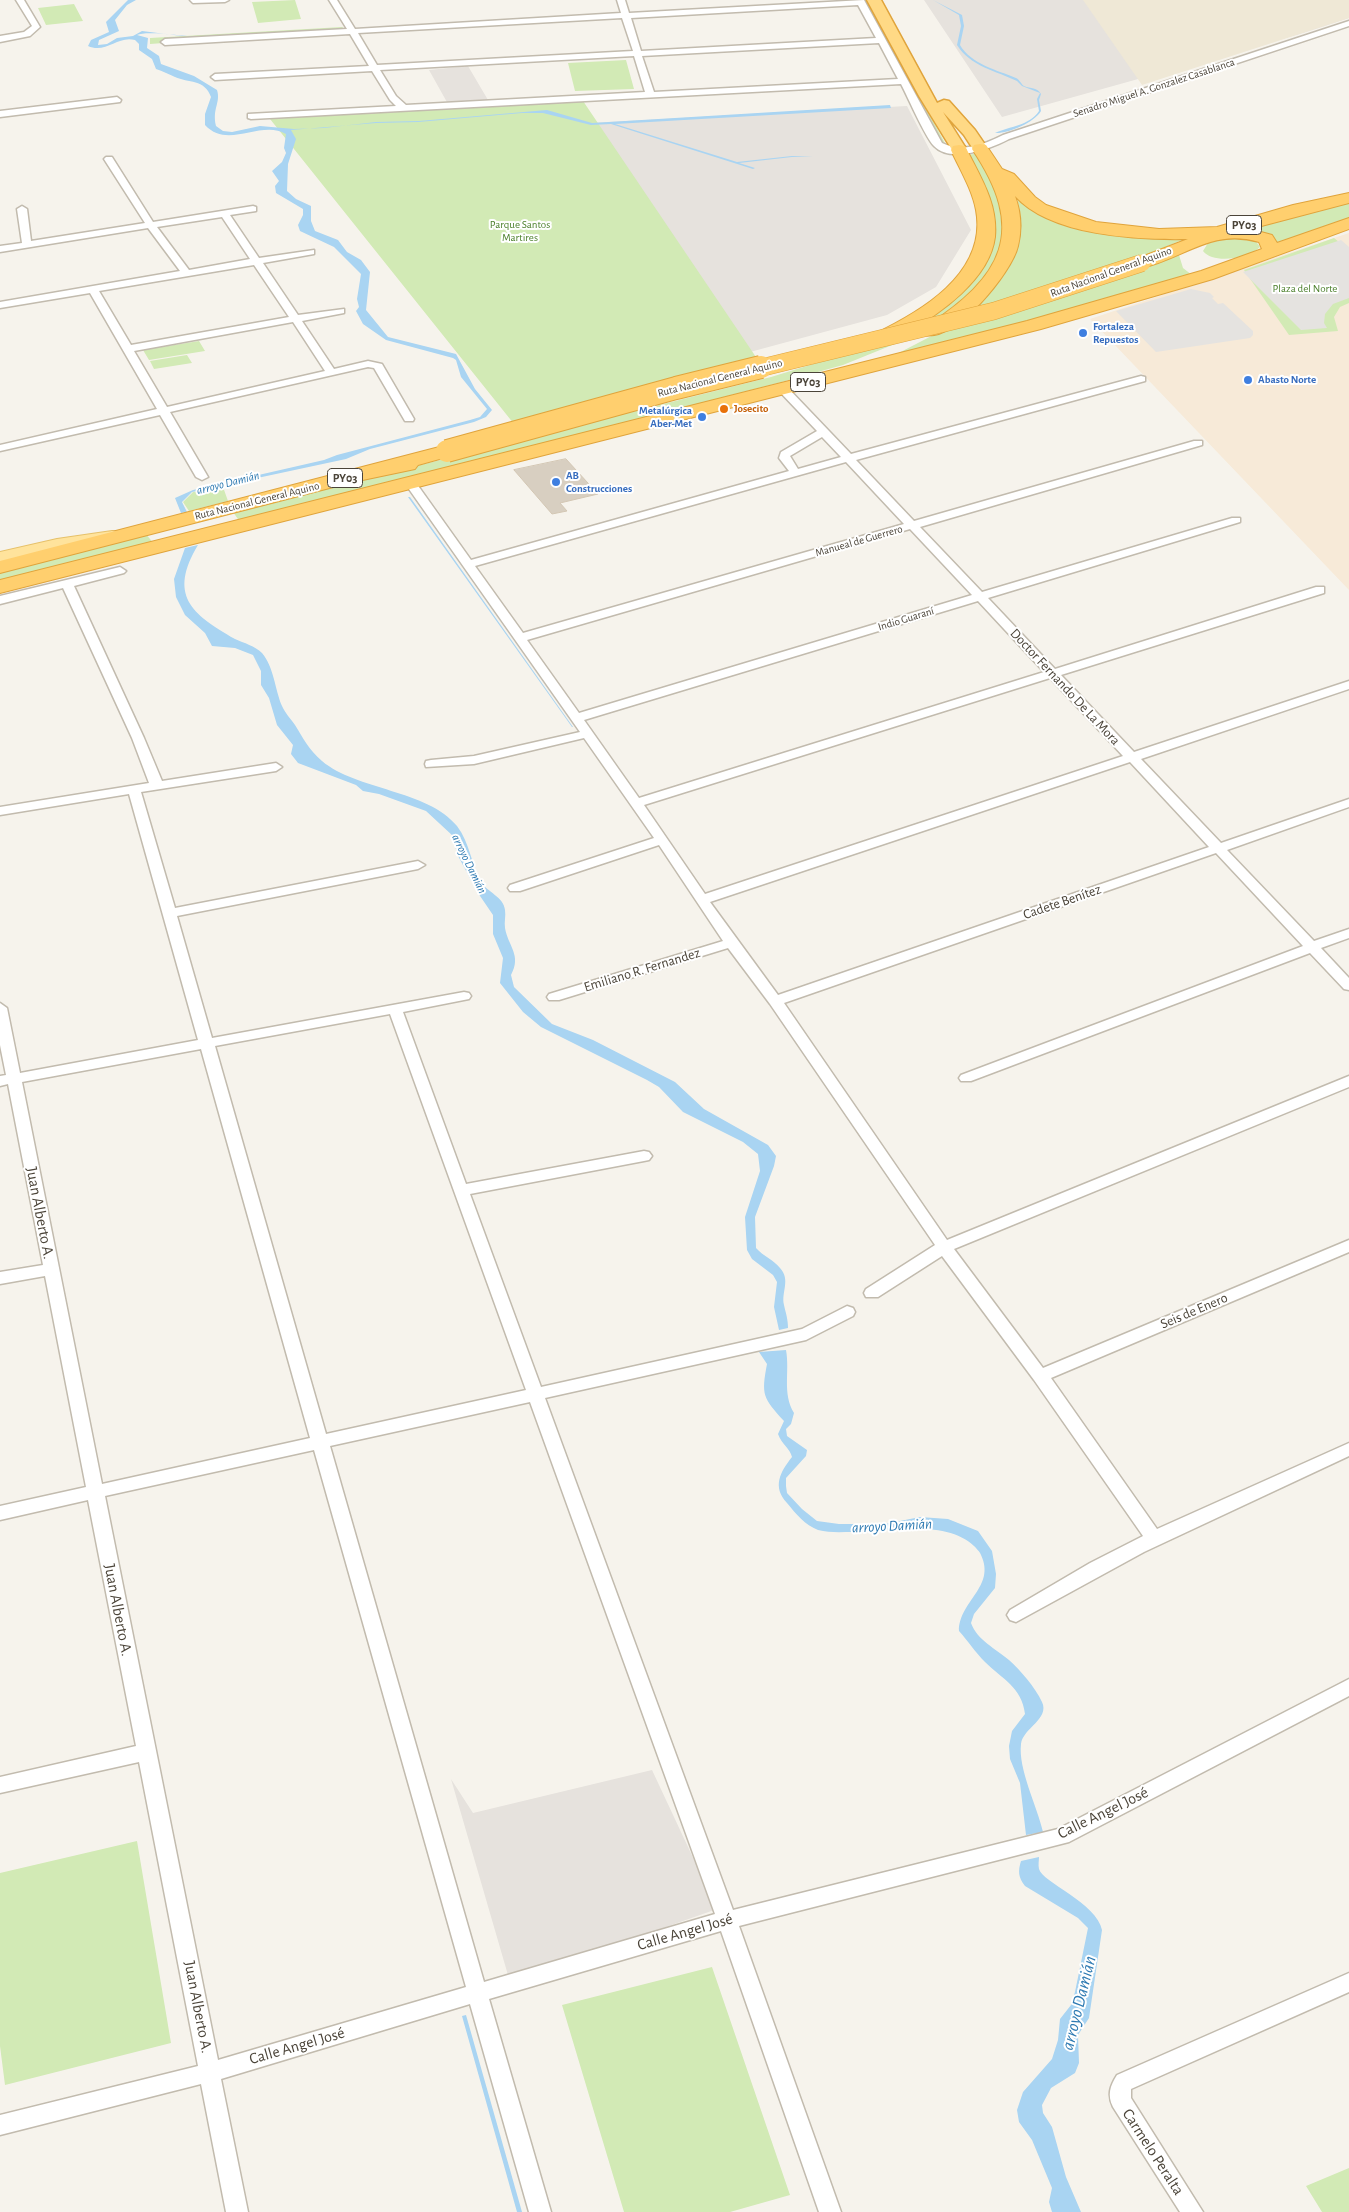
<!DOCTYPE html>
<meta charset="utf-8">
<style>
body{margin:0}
canvas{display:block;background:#f6f3ec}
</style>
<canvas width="1349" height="2212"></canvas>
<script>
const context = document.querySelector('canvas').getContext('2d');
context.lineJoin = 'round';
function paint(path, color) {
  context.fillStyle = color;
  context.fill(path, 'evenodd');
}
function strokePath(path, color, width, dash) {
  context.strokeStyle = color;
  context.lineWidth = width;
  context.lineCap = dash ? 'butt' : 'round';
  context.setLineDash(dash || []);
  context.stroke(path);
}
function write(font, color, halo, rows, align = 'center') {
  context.font = font + ' "Alegreya Sans",sans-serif';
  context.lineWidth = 4;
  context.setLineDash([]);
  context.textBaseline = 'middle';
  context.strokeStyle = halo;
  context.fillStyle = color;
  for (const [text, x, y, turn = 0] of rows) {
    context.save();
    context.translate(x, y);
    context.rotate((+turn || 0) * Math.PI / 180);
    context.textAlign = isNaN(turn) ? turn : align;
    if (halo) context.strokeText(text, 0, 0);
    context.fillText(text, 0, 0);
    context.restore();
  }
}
paint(new Path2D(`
 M 1349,233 L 1349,590 L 1090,319 Z`), '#f7ead8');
paint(new Path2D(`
 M 924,0 L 1349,0 L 1349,18 L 1303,33 L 1002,117 Z
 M 468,66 L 488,100 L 448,104 L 429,70 Z
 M 907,106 L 971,230 L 936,287 L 887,315 L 750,352 L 589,123 Z
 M 652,1770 L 717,1909 L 510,1982 L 451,1779 L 473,1813 Z`), '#e6e2dd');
paint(new Path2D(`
 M 1083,0 L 1349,0 L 1349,18 L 1142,85 Z`), '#efe8d6');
paint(new Path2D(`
 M 295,0 L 301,19 L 258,23 L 252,2 Z
 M 863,0 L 867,0 L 946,145 L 943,145 Z
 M 74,4 L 83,21 L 46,25 L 38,8 Z
 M 342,27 L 346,30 L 150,44 L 150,38 Z
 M 626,60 L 634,89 L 575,91 L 568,63 Z
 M 581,98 L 760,363 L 514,424 L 266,114 Z
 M 974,154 L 977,154 L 998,192 L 1005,238 L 989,276 L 941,319 L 926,317 L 986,254 L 966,155 Z
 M 1015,194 L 1051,216 L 1187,238 L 1131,261 L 968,312 C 1000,286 1015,266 1019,225 C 1020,213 1020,205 1015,194 Z
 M 1349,203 L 1349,218 L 1278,244 L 1273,237 L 1248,229 Z
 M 1234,236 L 1255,240 L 1260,247 C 1249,258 1214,265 1203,251 L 1208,243 Z
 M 1334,238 L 1349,250 L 1349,303 L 1340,307 L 1334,317 L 1338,331 L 1289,335 L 1244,270 Z
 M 1177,254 L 1179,255 L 1183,268 L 1192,275 L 1144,291 L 889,358 L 945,329 Z
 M 917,335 L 843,365 L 778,383 L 240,522 L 233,512 L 771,377 L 872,346 Z
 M 199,341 L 205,351 L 149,360 L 143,350 Z
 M 187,355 L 192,363 L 154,369 L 150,361 Z
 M 223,487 L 228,501 L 189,511 L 183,502 L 193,492 Z
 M 146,534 L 154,544 L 0,583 L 0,571 Z
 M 137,1841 L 171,2043 L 5,2085 L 0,2046 L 0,1873 Z
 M 712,1967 L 790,2195 L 730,2212 L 624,2212 L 562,2005 Z
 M 1349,2168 L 1349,2212 L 1322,2212 L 1306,2186 Z`), '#d2eab5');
paint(new Path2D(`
 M 1341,240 L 1349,247 L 1349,298 L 1333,304 L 1325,314 L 1324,323 L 1327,328 L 1301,330 L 1243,272 Z
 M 1191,289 L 1210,293 L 1214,297 L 1212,298 L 1218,304 L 1223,303 L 1253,331 L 1253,335 L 1250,338 L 1156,352 L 1116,311 Z`), '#e5e3e0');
paint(new Path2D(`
 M 128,0 L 136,0 L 127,5 L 115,20 L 119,31 L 99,40 L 98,45 L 107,44 L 117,38 L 133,36 L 142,31 L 182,36 L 203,36 L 344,29 L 203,37 C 187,37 147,30 137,35 L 148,38 L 147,48 L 159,56 L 161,64 L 194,76 L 217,90 C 221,103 212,108 216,126 L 223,131 L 232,132 L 260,126 L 294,129 L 324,128 L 376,122 L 419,121 L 547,110 L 592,123 L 890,105 L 891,108 L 615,124 L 737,162 L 792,156 L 813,157 L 792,157 L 739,163 L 755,168 L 753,169 L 611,124 L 591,125 L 543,113 L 522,113 L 418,122 L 376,123 L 291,130 L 296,139 L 288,164 L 287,191 L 296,199 L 311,206 L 311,221 L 315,231 L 338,240 L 347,252 L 361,260 L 370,272 L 366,310 L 388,337 L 456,354 L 475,389 L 492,410 L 486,417 L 474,422 L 370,449 L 346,459 L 192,492 L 182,502 L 187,512 L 181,513 L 175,498 L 193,490 L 324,460 L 337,455 L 470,420 L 480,417 L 487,409 L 461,377 L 456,360 L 453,358 L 386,340 L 363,324 L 356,311 L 359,307 L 357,299 L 361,274 L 334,247 L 300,231 L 298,225 L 303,215 L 303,209 L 276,193 L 275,186 L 279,181 L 272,171 L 282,162 L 286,153 L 284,148 L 286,134 C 261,119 228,150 205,125 L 205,114 L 211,97 C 205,79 188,83 175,77 C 168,74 163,71 156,69 L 152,59 L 139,50 L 139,44 L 135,40 C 118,35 106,54 88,46 L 91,40 L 109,32 L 106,22 Z
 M 933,0 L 962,15 L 964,26 L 960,45 C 971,64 997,70 1016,78 C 1020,80 1021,84 1024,86 C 1031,89 1037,87 1041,94 L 1039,100 L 1041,111 C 1034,123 1007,134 995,133 C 1010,126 1029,126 1039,111 L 1037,99 L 1040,93 L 1022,86 L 1017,81 C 996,71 970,66 957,45 L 961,26 L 959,15 Z
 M 408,497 L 410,497 L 573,727 L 572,727 Z
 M 198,545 C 168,595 191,614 235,639 C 244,643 255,646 262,653 C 274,667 275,690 282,706 C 285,713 291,719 295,725 C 303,738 309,750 322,761 C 356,790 428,790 457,826 C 470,843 471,864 481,882 C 487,892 504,897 505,910 C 506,916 504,922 505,928 C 508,946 522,955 511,975 L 514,987 L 552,1024 L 593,1040 L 675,1082 L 704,1109 L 768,1145 L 776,1156 L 774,1166 L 755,1217 L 756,1248 C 763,1256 774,1260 780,1268 C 791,1280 781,1292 784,1305 C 786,1314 788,1319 788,1328 L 779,1330 L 774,1307 L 777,1282 L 773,1275 L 752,1259 L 747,1250 L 745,1217 L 760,1171 L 758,1154 L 743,1142 L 683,1112 L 659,1087 L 647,1080 L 541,1027 L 523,1012 L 500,983 L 503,958 L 493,934 L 493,915 L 478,893 L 457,854 L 453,836 L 426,811 L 379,794 L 363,791 L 356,785 L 298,763 L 291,754 L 293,745 L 277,725 L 269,698 L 261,685 L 261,671 L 253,655 L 235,648 L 212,646 L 205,633 L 185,615 L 176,597 L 174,579 L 185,548 Z
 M 786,1350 C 790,1372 782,1393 794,1413 L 791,1424 L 786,1429 L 787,1436 L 807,1450 L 806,1456 L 786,1478 L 786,1486 L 787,1493 L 802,1509 L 817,1521 L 839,1524 L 885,1524 L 920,1517 L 948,1519 L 978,1531 L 992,1551 L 996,1574 L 995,1588 L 974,1614 L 971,1623 C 977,1640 996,1649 1009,1660 C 1021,1671 1035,1687 1042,1702 C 1050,1719 1023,1728 1021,1744 C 1018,1769 1037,1806 1043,1832 L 1026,1835 L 1020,1783 L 1010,1759 L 1009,1746 L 1012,1731 L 1025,1714 C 1022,1687 1002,1679 985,1662 C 975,1652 968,1641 959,1631 C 959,1601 996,1587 981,1555 C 980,1552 976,1548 974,1546 C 948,1520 887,1530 852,1532 C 842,1532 829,1533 818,1530 C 805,1525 796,1514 787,1503 C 772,1487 780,1472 792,1457 C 790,1448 782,1445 778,1434 L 784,1421 C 763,1398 761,1395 767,1364 L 759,1352 Z
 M 1039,1857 C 1039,1860 1038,1865 1039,1869 C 1042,1882 1097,1903 1102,1930 L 1089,2018 L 1078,2035 L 1079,2063 L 1075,2073 L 1051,2088 L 1042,2105 L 1043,2113 L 1052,2127 L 1066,2177 L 1081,2212 L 1052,2212 L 1049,2202 L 1052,2188 L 1032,2140 L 1019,2122 L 1017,2110 L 1023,2092 L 1052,2059 L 1058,2040 L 1060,2019 L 1071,2005 L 1075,1992 L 1088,1928 L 1078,1918 L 1025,1886 C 1018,1877 1018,1871 1021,1861 Z
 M 466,2015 L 522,2212 L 517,2212 L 462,2016 Z`), '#a9d4f2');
const building = new Path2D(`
 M 566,459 L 598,494 L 560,503 L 567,511 L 552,514 L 514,470 Z`);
paint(building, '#d8cfc1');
strokePath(building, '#d3c7b4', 1);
const minor = new Path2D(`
 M 16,0 L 24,0 L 40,27 L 30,36 L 0,42 L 0,36 L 24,32 L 32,26 Z
 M 190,0 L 229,0 L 225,2 L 193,3 Z
 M 329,0 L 337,0 L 355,29 L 621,13 L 617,0 L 625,0 L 629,13 L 864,0 L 942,143 C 962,153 983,145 1003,135 L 1349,21 L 1349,26 L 1009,139 C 992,148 951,164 934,146 C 925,137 908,97 901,84 L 251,119 L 248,118 L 248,114 L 396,106 L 390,100 L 372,71 L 215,80 L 211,77 L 215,74 L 369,66 L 350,34 L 165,45 L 161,42 L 165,39 L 347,29 ZM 858,5 L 876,38 L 641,51 L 631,18 ZM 622,18 L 633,51 L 377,65 L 358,33 ZM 879,43 L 898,79 L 654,92 L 642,56 ZM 634,56 L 645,92 L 406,105 L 396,96 L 380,70 Z
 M 117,97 L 121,100 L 120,102 L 0,117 L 0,111 Z
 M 106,157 L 112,157 L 153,222 L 253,206 L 256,207 L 256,211 L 230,215 L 259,258 L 314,250 L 314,254 L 263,263 L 298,315 L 344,309 L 344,313 L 302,321 L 334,369 L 368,361 L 382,364 L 414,419 L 413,421 L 405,421 L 374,368 L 368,367 L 170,412 L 208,477 L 202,480 L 196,477 L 160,415 L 0,451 L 0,445 L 157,409 L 90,293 L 0,308 L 0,302 L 180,271 L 148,228 L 0,252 L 0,246 L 22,243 L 17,209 L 22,206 L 27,209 L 31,241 L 145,223 L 104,159 ZM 222,217 L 250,259 L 189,270 L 157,227 ZM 254,265 L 289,317 L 131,345 L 99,291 ZM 293,322 L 325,371 L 167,407 L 134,351 Z
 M 1141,376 L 1145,377 L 1145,381 L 856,460 L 914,521 L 1194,441 L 1202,441 L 1202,445 L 920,527 L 982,592 L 1232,518 L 1240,518 L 1240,522 L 988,598 L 1055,669 L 1316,587 L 1324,587 L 1324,593 L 1061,675 L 1134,752 L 1349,681 L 1349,689 L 1141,759 L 1221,843 L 1349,799 L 1349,807 L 1227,850 L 1314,941 L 1349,929 L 1349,938 L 1321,948 L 1349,978 L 1349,990 L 1344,989 L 1310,953 L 971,1081 L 961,1081 L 959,1078 L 961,1075 L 1303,946 L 1216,853 L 784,1003 L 947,1240 L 1349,1076 L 1349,1087 L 954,1249 L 1043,1368 L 1349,1240 L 1349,1252 L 1051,1378 L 1157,1529 L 1349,1443 L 1349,1456 L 1144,1552 L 1016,1622 L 1010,1620 L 1007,1615 L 1010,1610 L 1090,1563 L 1143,1536 L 1034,1380 L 942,1256 L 878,1297 L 866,1297 L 864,1293 L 866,1289 L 935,1245 L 770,1004 L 728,948 L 559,1000 L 549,1000 L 547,997 L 549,994 L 723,941 L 659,845 L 520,891 L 510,891 L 508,888 L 510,885 L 654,838 L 584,738 L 474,764 L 426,767 L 425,764 L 426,761 L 431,760 L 474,756 L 580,732 L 404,482 L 410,479 L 414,480 L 471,560 L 789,471 L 779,458 L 781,452 L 817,431 L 778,390 L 778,386 L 786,386 L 851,454 ZM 822,437 L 841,457 L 798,469 L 790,456 ZM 846,462 L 904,524 L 523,633 L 475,566 ZM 910,529 L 972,595 L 579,713 L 527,640 ZM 978,601 L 1044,672 L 639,798 L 584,720 ZM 1050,678 L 1123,756 L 705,894 L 644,805 ZM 1130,762 L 1209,847 L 778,995 L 710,902 Z
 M 120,567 L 126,571 L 124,573 L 74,586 L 144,738 L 162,781 L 276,763 L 282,767 L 276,771 L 141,792 L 175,908 L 418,861 L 425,865 L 418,869 L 177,916 L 212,1038 L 464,992 L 469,993 L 471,996 L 469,999 L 403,1012 L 466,1184 L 644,1151 L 649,1152 L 652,1156 L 649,1160 L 644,1161 L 470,1194 L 541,1387 L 802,1329 L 847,1306 L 853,1308 L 855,1312 L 853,1316 L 806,1340 L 545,1398 L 733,1910 L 1058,1829 L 1349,1679 L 1349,1696 L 1069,1842 L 739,1926 L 841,2212 L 819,2212 L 721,1931 L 489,1999 L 551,2212 L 529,2212 L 470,2004 L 221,2079 L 248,2212 L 226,2212 L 201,2084 L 0,2135 L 0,2115 L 198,2066 L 139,1762 L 0,1793 L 0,1777 L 136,1746 L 88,1500 L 0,1520 L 0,1506 L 86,1487 L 45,1276 L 0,1284 L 0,1272 L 43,1265 L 8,1084 L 0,1086 L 0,1076 L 6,1075 L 0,1045 L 0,1003 L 7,1008 L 20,1073 L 198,1040 L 129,794 L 0,815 L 0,807 L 149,783 L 132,738 L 63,588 L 0,604 L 0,596 ZM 390,1014 L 526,1390 L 326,1434 L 215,1046 ZM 201,1049 L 310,1438 L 102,1484 L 22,1082 ZM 530,1402 L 715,1914 L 484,1982 L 330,1446 ZM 314,1450 L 466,1987 L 218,2060 L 105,1496 Z
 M 1349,1973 L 1349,1992 L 1131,2089 L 1131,2098 L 1203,2212 L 1180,2212 L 1113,2107 C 1107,2095 1110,2086 1117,2075 Z`);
const primary = new Path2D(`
 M 112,531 L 118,532 L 121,536 L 118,540 L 57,549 L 0,564 L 0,552 L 57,539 Z`);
const trunk = new Path2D(`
 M 867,0 L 881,0 L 937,103 L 944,100 L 949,101 L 975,130 L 988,149 L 985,152 L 975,152 L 964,135 L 943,112 L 967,150 L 959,155 L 954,153 L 919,96 Z`);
const motorway = new Path2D(`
 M 980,144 L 986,145 L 1002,169 L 1014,174 L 1035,197 L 1046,205 L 1096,222 L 1159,229 L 1217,227 L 1293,205 L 1349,193 L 1349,203 L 1250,229 L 1272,235 L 1277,243 L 1349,218 L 1349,229 L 1213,279 L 1041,329 L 0,593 L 0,580 L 1027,321 L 1201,271 L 1262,249 L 1259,242 C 1212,228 1185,258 1142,268 L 1136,267 L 1133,263 L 1136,259 L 1188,239 C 1137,240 1051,236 1015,196 C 1021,212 1022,230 1018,246 C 1012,273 955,342 925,335 L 923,331 L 925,327 C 1003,277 1028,231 972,149 L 974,145 Z
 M 959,145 L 965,146 L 967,150 C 981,178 998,204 995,237 C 990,279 940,314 906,333 C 895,339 883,347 870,344 L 868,340 L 870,336 C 919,313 988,274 976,210 C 972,189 960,170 951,150 L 953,146 Z
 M 447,445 L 454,447 L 457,451 L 454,455 L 418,465 L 415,469 L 353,482 L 0,573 L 0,561 Z`);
strokePath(minor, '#c2bbae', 3);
strokePath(primary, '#e6c16a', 2);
strokePath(trunk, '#e0a43c', 3);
strokePath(motorway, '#e0a43c', 2);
paint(minor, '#fff');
paint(primary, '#ffe39c');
paint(trunk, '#ffd985');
paint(motorway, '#ffcf6e');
const motorwayBridgeFar1 = new Path2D(`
 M 756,369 L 994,311 L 1142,263`);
const motorwayBridge = new Path2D(`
 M 447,451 L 676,388 L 761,367`);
strokePath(motorwayBridgeFar1, '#e0a43c', 18, []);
strokePath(motorwayBridge, '#e0a43c', 24, []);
strokePath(motorwayBridgeFar1, '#ffcf6e', 17);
strokePath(motorwayBridge, '#ffcf6e', 22);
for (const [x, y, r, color] of [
 [1083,333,5,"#3f7fe0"],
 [1248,380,5,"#3f7fe0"],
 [724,409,5,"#e8710a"],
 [702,417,5,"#3f7fe0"],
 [556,482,5,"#3f7fe0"]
]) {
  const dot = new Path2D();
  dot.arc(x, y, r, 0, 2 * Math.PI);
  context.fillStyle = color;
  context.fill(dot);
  strokePath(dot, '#fff', 2);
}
write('11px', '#4b4439', '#fff', [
 ["Senadro Miguel A. Gonzalez Casablanca",1154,88,-18],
 ["Ruta Nacional General Aquino",1111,272,-20],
 ["Ruta Nacional General Aquino",720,378,-14],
 ["Ruta Nacional General Aquino",257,501,-14],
 ["Manueal de Guerrero",859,541,-16],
 ["Indio Guaraní",906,619,-17]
]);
write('11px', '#4a7f2a', '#fff', [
 ["Parque Santos",520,225],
 ["Martires",520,238],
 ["Plaza del Norte",1305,289]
]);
write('bold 11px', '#366cbe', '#fff', [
 ["Fortaleza",1093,327],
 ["Repuestos",1093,340],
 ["Abasto Norte",1258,380],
 ["Metalúrgica",692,411,"right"],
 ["Aber-Met",692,424,"right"],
 ["AB",566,476],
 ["Construcciones",566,489]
], 'left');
write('bold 11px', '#c56008', '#fff', [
 ["Josecito",734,409]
], 'left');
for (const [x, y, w] of [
 [1244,225,35],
 [808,382,35],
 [345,478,35]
]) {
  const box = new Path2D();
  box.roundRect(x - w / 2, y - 9.5, w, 19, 4);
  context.fillStyle = '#fff';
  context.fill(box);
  strokePath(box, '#4b4439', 1);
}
write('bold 12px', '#4b4439', null, [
 ["PY03",1244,225],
 ["PY03",808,382],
 ["PY03",345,478]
]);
write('italic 12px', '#2e7ab2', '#fff', [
 ["arroyo Damián",228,483,-14],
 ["arroyo Damián",469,864,64]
]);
write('14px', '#4b4439', '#fff', [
 ["Doctor Fernando De La Mora",1065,687,47],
 ["Cadete Benítez",1062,902,-19],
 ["Emiliano R. Fernandez",642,970,-17],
 ["Seis de Enero",1194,1311,-23]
]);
write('italic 15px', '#2e7ab2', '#fff', [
 ["arroyo Damián",892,1526,-3]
]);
write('16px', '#4b4439', '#fff', [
 ["Juan Alberto A.",40,1213,79],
 ["Juan Alberto A.",118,1610,79],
 ["Calle Angel José",1103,1813,-26],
 ["Calle Angel José",685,1932,-16],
 ["Juan Alberto A.",198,2007,79],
 ["Calle Angel José",297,2046,-16],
 ["Carmelo Peralta",1153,2152,57]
]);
write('italic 18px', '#2e7ab2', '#fff', [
 ["arroyo Damián",1079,2003,-76]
]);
</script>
